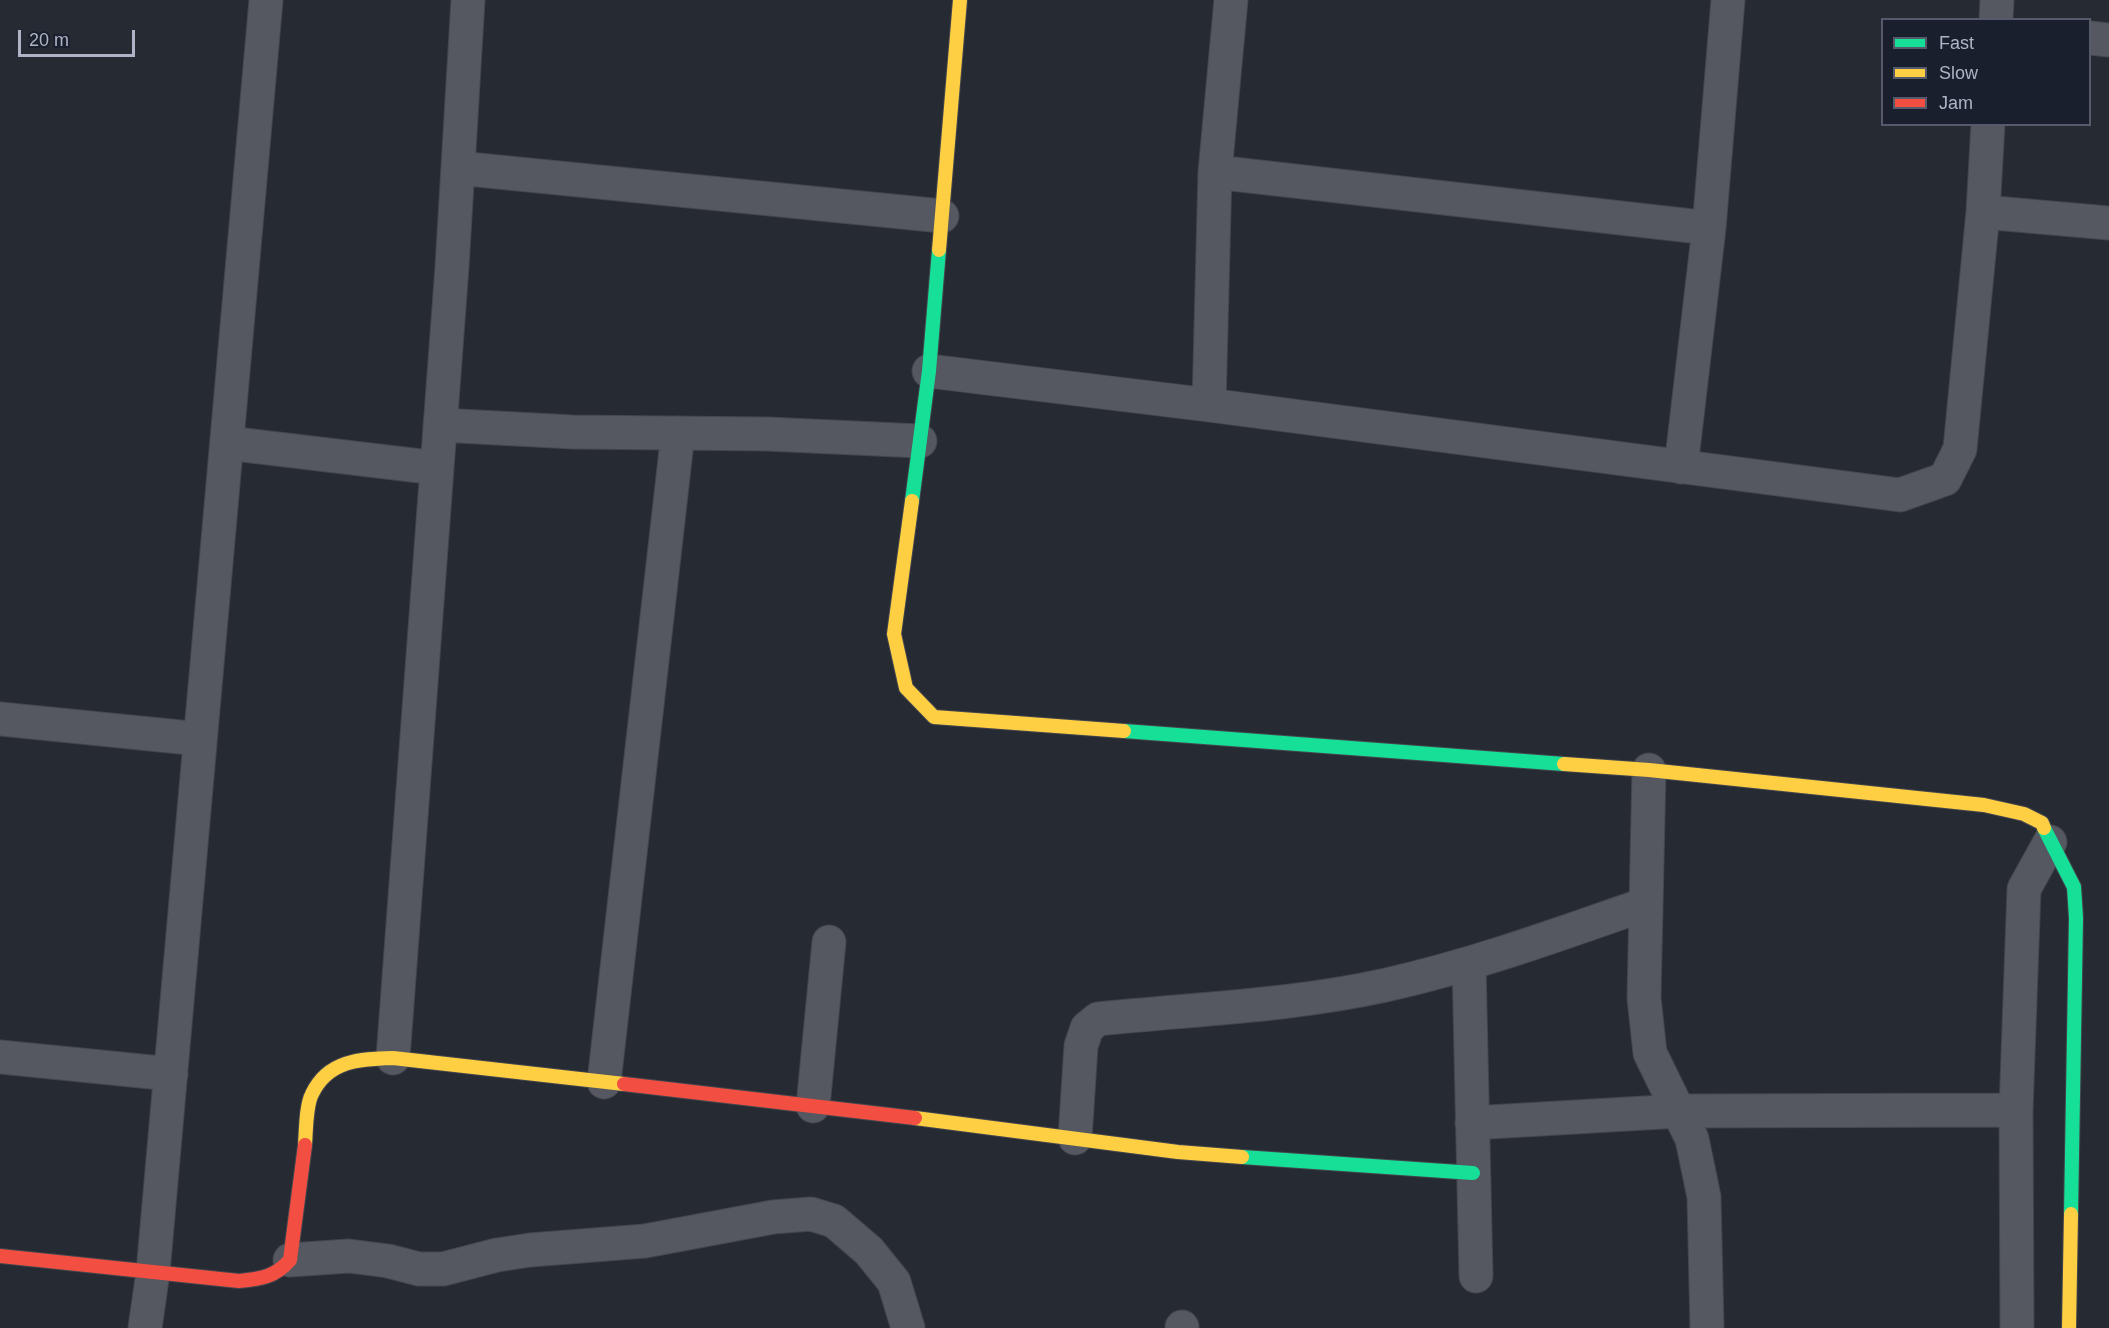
<!DOCTYPE html>
<style>
body{margin:0}
#map{position:relative;width:2109px;height:1328px;overflow:hidden;background:#262a32;font-family:Arial,sans-serif}
canvas{display:block}
.legend{position:absolute;left:1881px;top:18px;width:210px;height:108px;box-sizing:border-box;background:#191f2d;border:2px solid #555b6a;margin:0;padding:8px 10px;list-style:none;font-size:18px;color:#aeb4c5}
.legend li{display:flex;align-items:center;gap:12px;height:30px}
.legend b{width:30px;border:2px solid #555b6a}
.scale{position:absolute;left:18px;top:30px;width:117px;height:27px;box-sizing:border-box;border:3px solid #aeb4c5;border-top:0;padding-left:8px;font-size:18px;line-height:21px;white-space:nowrap;color:#aeb4c5;-webkit-text-stroke:4px #191f2d;paint-order:stroke}
</style>
<div id="map">
<canvas width="2109" height="1328"></canvas>
<ul class="legend">
<li><b style="height:8px;background:#16e098"></b>Fast</li>
<li><b style="height:8px;background:#ffcf43"></b>Slow</li>
<li><b style="height:8px;background:#f24e42"></b>Jam</li>
</ul>
<div class="scale">20 m</div>
</div>
<script>
const context = document.querySelector('canvas').getContext('2d');
context.lineJoin = 'round';
function strokePath(path, color, width, dash) {
  context.strokeStyle = color;
  context.lineWidth = width;
  context.lineCap = dash ? 'butt' : 'round';
  context.setLineDash(dash || []);
  context.stroke(path);
}
const street = new Path2D(`
 M 1996,20 L 1997,0
 M 2090,38 L 2109,40
 M 458,168 L 942,216
 M 1215,172 L 1709,228
 M 1983,212 L 2109,223
 M 929,371 L 1209,405 L 1900,495 L 1945,479 L 1960,449 L 1983,212 L 1988,124
 M 1209,405 L 1215,172 L 1231,0
 M 440,425 L 573,432 L 767,434 L 920,441
 M 227,443 L 437,468
 M 1681,467 L 1709,228 L 1728,0
 M 0,719 L 200,739
 M 1649,770 L 1644,998 L 1650,1053 L 1692,1139 L 1704,1197 L 1707,1328
 M 1469,964 L 1476,1276
 M 0,1057 L 171,1074
 M 393,1058 L 452,267 L 468,0
 M 604,1082 L 678,433
 M 813,1106 L 829,942
 M 1472,1123 L 1679,1111 L 2016,1110
 M 1075,1138 L 1081,1046 L 1087,1028 L 1098,1019 C 1194,1009 1291,1006 1386,985 C 1475,965 1560,934 1646,904
 M 290,1260 L 349,1256 L 388,1261 L 419,1269 L 443,1269 L 497,1255 L 530,1250 L 645,1241 L 773,1217 L 811,1214 L 834,1221 L 869,1251 L 894,1282 L 908,1328
 M 1182,1327 L 1182,1328
 M 145,1328 L 153,1272 L 266,0
 M 2017,1328 L 2016,1110 L 2024,889 L 2050,842`);
const fast = new Path2D(`
 M 912,501 L 929,371 L 939,250
 M 1124,731 L 1564,764
 M 2044,828 L 2074,887 L 2076,918 L 2071,1214
 M 1242,1157 L 1473,1173`);
const slow = new Path2D(`
 M 939,250 L 960,0
 M 912,501 L 894,634 L 906,688 L 934,717 L 1124,731
 M 1564,764 L 1649,770 L 1984,805 L 2024,814 L 2042,823 L 2044,828
 M 915,1118 L 1178,1152 L 1242,1157
 M 305,1145 C 306,1131 306,1105 312,1094 C 328,1060 360,1059 393,1058 L 624,1084
 M 2069,1328 L 2071,1214`);
const jam = new Path2D(`
 M 624,1084 L 915,1118
 M 0,1256 L 239,1281 C 261,1279 275,1277 290,1260 L 305,1145`);
strokePath(street, '#44464d', 35);
strokePath(fast, '#44464d', 16);
strokePath(slow, '#44464d', 16);
strokePath(jam, '#44464d', 16);
strokePath(street, '#555861', 33);
strokePath(fast, '#16e098', 14);
strokePath(slow, '#ffcf43', 14);
strokePath(jam, '#f24e42', 14);
</script>
